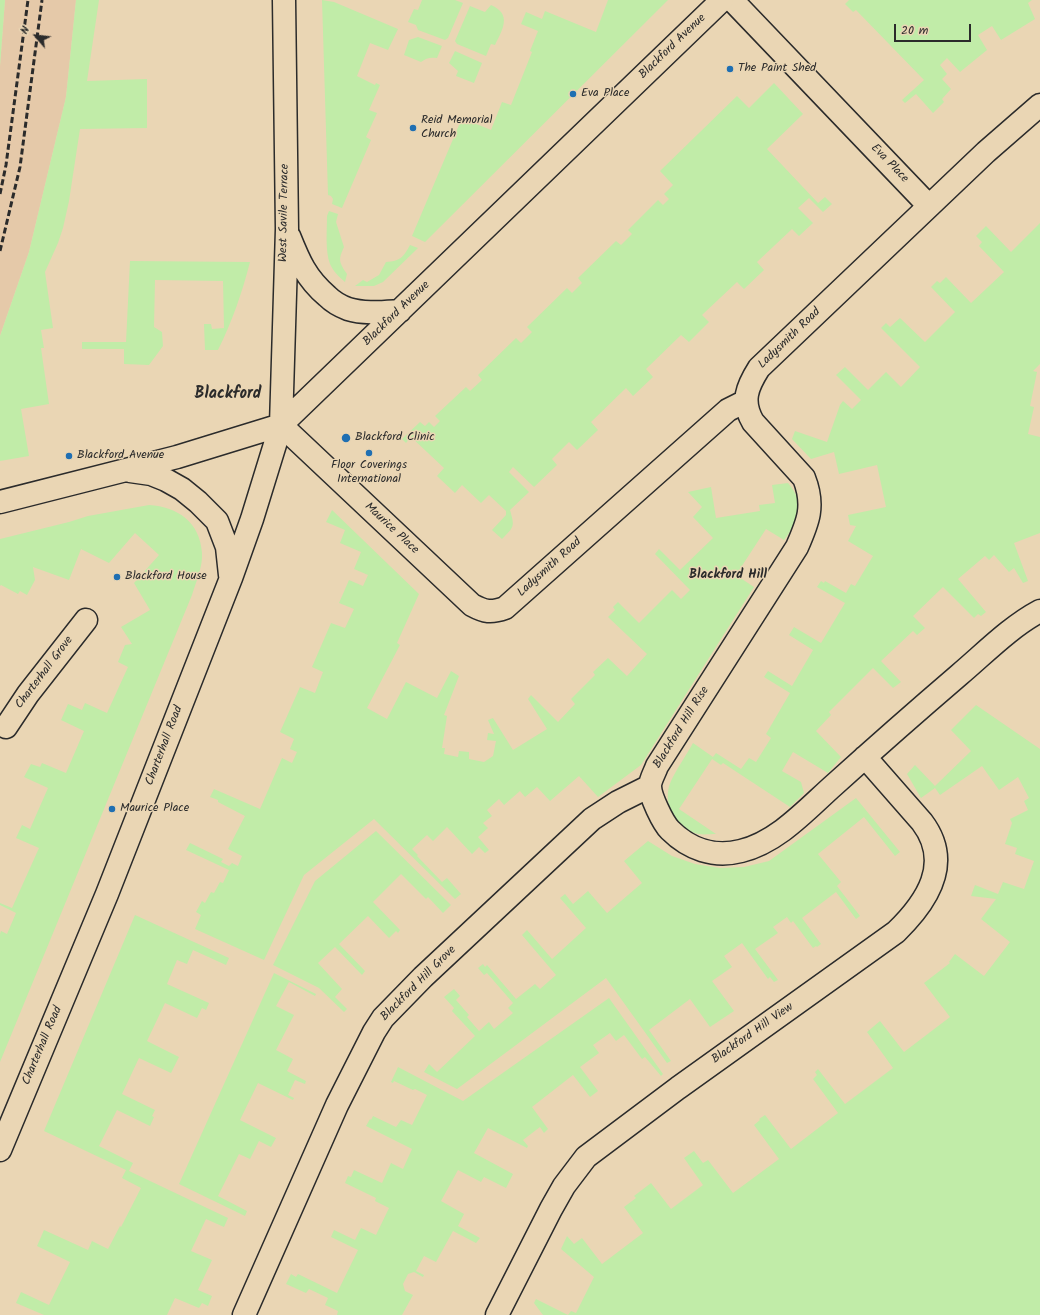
<!DOCTYPE html>
<style>
body{margin:0}
#map{position:relative;width:1040px;height:1315px;overflow:hidden;background:#ead6b4;font-family:Kalam,sans-serif}
canvas{display:block}
.north{position:absolute;left:16px;top:16px;width:40px;height:40px;-webkit-text-stroke:3px #ead6b4;paint-order:stroke;rotate:298deg;font-size:11px;font-weight:700;line-height:16px;text-align:center;color:#2b2b2b}
.north::after{content:'';display:block;margin:auto;width:14px;height:18px;background:#2b2b2b;clip-path:polygon(50% 0,100% 100%,50% 72%,0 100%)}
.scale{position:absolute;left:894px;top:24px;width:77px;height:18px;box-sizing:border-box;border:2px solid #2b2b2b;border-top:0;padding-left:5px;font-size:12px;line-height:14px;white-space:nowrap;color:#2b2b2b;-webkit-text-stroke:3px #ead6b4;paint-order:stroke}
</style>
<div id="map">
<canvas width="1040" height="1315"></canvas>
<div class="north">N</div>
<div class="scale">20 m</div>
</div>
<script>
const context = document.querySelector('canvas').getContext('2d');
context.lineJoin = 'round';
function paint(path, color) {
  context.fillStyle = color;
  context.fill(path, 'evenodd');
}
function strokePath(path, color, width, dash) {
  context.strokeStyle = color;
  context.lineWidth = width;
  context.lineCap = dash ? 'butt' : 'round';
  context.setLineDash(dash || []);
  context.stroke(path);
}
function write(font, color, halo, rows, align = 'center') {
  context.font = font + ' Kalam,sans-serif';
  context.lineWidth = 3;
  context.setLineDash([]);
  context.textBaseline = 'middle';
  context.strokeStyle = halo;
  context.fillStyle = color;
  for (const [text, x, y, turn = 0] of rows) {
    context.save();
    context.translate(x, y);
    context.rotate((+turn || 0) * Math.PI / 180);
    context.textAlign = isNaN(turn) ? turn : align;
    if (halo) context.strokeText(text, 0, 0);
    context.fillText(text, 0, 0);
    context.restore();
  }
}
paint(new Path2D(`
 M 5,0 L 76,0 L 66,97 L 29,252 L 0,336 L 0,66 Z`), '#e5c9a9');
paint(new Path2D(`
 M 0,0 L 5,0 L 0,66 Z
 M 76,0 L 99,0 L 87,81 L 147,79 L 147,128 L 80,129 L 69,201 L 63,228 L 58,243 L 45,272 L 53,328 L 41,330 L 44,348 L 41,348 L 49,404 L 21,409 L 29,456 L 0,461 L 0,336 L 29,252 L 66,97 Z
 M 322,0 L 334,2 L 398,29 L 388,50 L 370,43 L 357,76 L 375,85 L 376,83 L 380,85 L 369,110 L 377,113 L 366,137 L 371,140 L 342,208 L 332,204 L 333,199 L 331,196 L 328,195 Z
 M 422,0 L 455,0 L 463,3 L 448,38 L 445,40 L 418,30 L 416,25 L 408,22 L 414,9 L 418,10 Z
 M 608,0 L 668,0 L 425,242 L 412,236 L 462,118 L 491,130 L 502,102 L 511,105 L 532,52 L 530,51 L 538,31 L 521,24 L 526,12 L 542,19 L 545,11 L 596,32 Z
 M 849,0 L 1032,0 L 1028,3 L 1035,19 L 1001,40 L 992,26 L 978,35 L 987,50 L 960,72 L 947,58 L 940,65 L 947,74 L 942,79 L 951,89 L 942,99 L 944,102 L 933,113 L 916,94 L 905,103 L 902,100 L 924,80 L 856,10 L 853,12 L 845,4 Z
 M 491,5 C 512,14 503,29 495,45 L 491,44 L 486,56 L 457,44 L 455,41 L 470,6 L 485,12 Z
 M 418,37 L 442,46 L 437,58 C 430,57 426,58 421,62 L 404,55 L 409,40 Z
 M 455,51 L 482,63 L 474,83 L 456,76 L 458,71 L 449,63 Z
 M 774,83 L 803,114 L 767,149 L 818,203 L 825,197 L 832,204 L 823,212 L 809,198 L 798,208 L 813,223 L 799,236 L 792,229 L 757,262 L 764,270 L 744,289 L 737,282 L 702,315 L 709,322 L 689,342 L 681,335 L 646,369 L 653,377 L 633,396 L 626,388 L 591,422 L 598,430 L 577,450 L 569,442 L 552,459 L 557,465 L 534,487 L 513,467 L 509,472 L 529,492 L 510,510 C 515,527 514,527 502,539 L 492,530 L 506,515 L 506,511 L 489,495 L 481,503 L 462,485 L 455,493 L 437,476 L 444,468 L 411,437 L 406,443 L 402,439 L 420,422 L 425,426 L 429,422 L 434,427 L 440,421 L 435,416 L 466,387 L 470,391 L 482,380 L 478,375 L 516,338 L 521,343 L 532,332 L 527,327 L 567,288 L 572,293 L 582,283 L 578,278 L 616,241 L 621,245 L 632,234 L 628,230 L 658,200 L 663,205 L 669,199 L 664,194 L 673,185 L 660,171 L 737,96 L 749,108 Z
 M 329,211 L 338,214 L 336,222 L 344,247 C 338,260 339,262 347,274 L 345,282 C 339,277 333,271 330,264 C 325,251 327,230 327,216 Z
 M 1040,223 L 1040,364 L 1033,371 L 1037,372 L 1030,406 L 1034,407 L 1028,434 L 1040,437 L 1040,533 L 1014,543 L 1028,581 L 1023,583 L 1014,568 L 1009,572 L 994,555 L 989,560 L 985,556 L 958,579 L 986,612 L 981,616 L 978,614 L 974,618 L 943,587 L 913,616 L 925,628 L 917,635 L 913,631 L 881,661 L 901,682 L 893,688 L 873,668 L 829,712 L 831,715 L 816,731 L 841,757 L 828,773 L 793,752 L 782,771 L 801,782 L 804,793 L 790,807 L 723,763 L 721,765 L 712,759 L 679,809 L 716,834 C 711,834 704,835 698,834 C 675,828 661,803 671,781 C 677,768 686,756 693,743 L 713,757 L 716,753 L 741,769 L 749,758 L 756,762 L 771,738 L 766,734 L 790,693 L 764,677 L 768,671 L 792,686 L 813,650 L 789,635 L 794,627 L 821,643 L 845,603 L 817,587 L 821,581 L 824,583 L 825,581 L 846,593 L 851,584 L 855,586 L 873,556 L 848,541 L 856,526 L 850,525 L 848,515 L 886,507 L 877,465 L 839,474 L 834,452 L 811,459 L 792,439 L 795,431 L 827,442 L 840,405 L 843,401 L 852,409 L 861,400 L 836,375 L 845,367 L 868,390 L 886,372 L 901,387 L 920,367 L 881,328 L 886,323 L 890,327 L 900,318 L 925,342 L 955,312 L 931,287 L 937,281 L 940,283 L 946,277 L 971,303 L 1004,272 L 979,246 L 982,242 L 976,236 L 986,226 L 1011,252 Z
 M 410,245 L 418,248 L 383,282 L 374,286 L 355,286 L 363,280 L 367,282 L 379,275 L 386,262 C 400,261 403,258 410,245 Z
 M 130,261 L 250,262 C 242,293 232,322 218,350 L 205,350 L 204,324 L 211,324 L 212,329 L 224,328 L 223,281 L 155,280 L 154,327 L 162,332 L 163,346 L 149,365 L 124,364 L 124,349 L 82,349 L 82,342 L 126,342 Z
 M 788,483 C 806,503 799,521 784,540 L 766,529 L 736,575 L 754,587 L 641,765 L 598,797 L 579,776 L 550,801 L 537,787 L 525,797 L 520,791 L 504,805 L 499,799 L 487,810 L 492,816 L 483,823 L 488,828 L 478,837 L 489,850 L 485,853 L 479,847 L 472,854 L 447,827 L 433,841 L 427,835 L 412,849 L 418,855 L 417,856 L 442,882 L 447,878 L 461,894 L 455,899 L 374,819 L 304,875 L 264,960 L 195,929 L 201,915 L 196,912 L 202,901 L 205,903 L 211,892 L 214,893 L 220,882 L 223,883 L 229,870 L 186,850 L 190,843 L 223,859 L 221,862 L 229,866 L 232,863 L 238,866 L 242,856 L 228,849 L 245,816 L 218,802 L 218,800 L 210,797 L 214,789 L 260,809 L 282,758 L 292,763 L 297,752 L 290,749 L 294,739 L 280,732 L 300,687 L 315,693 L 323,672 L 312,667 L 331,623 L 345,628 L 354,609 L 339,603 L 349,580 L 363,586 L 368,575 L 354,569 L 361,552 L 340,543 L 345,530 L 326,522 L 332,510 L 419,594 L 397,643 L 400,645 L 367,708 L 387,719 L 406,682 L 437,698 L 451,671 L 459,676 L 444,715 L 447,716 L 442,748 L 445,748 L 444,754 L 458,757 L 459,751 L 469,752 L 469,759 L 484,762 L 493,756 L 496,741 L 487,740 L 488,733 L 494,734 L 488,720 L 493,718 L 513,750 L 547,729 L 528,699 L 531,695 L 558,722 L 575,704 L 571,699 L 595,675 L 593,672 L 608,658 L 627,676 L 647,654 L 608,617 L 615,610 L 613,607 L 618,602 L 639,623 L 672,590 L 681,599 L 690,590 L 655,554 L 659,549 L 680,570 L 713,538 L 693,517 L 702,507 L 688,492 L 711,487 L 716,518 L 760,511 L 759,505 L 775,503 L 772,485 Z
 M 149,505 C 178,507 200,522 202,553 C 203,566 196,582 192,595 L 0,1062 L 0,934 L 1,931 L 7,934 L 16,913 L 0,905 L 0,903 L 12,908 L 39,848 L 16,838 L 22,825 L 30,829 L 48,788 L 24,777 L 31,764 L 40,767 L 42,763 L 66,773 L 84,731 L 61,720 L 68,704 L 82,710 L 85,703 L 107,713 L 128,667 L 118,662 L 125,645 L 132,644 L 121,627 L 150,610 L 134,583 L 159,555 L 135,533 L 109,563 L 81,549 L 69,580 L 33,567 L 35,580 L 27,595 L 20,591 L 18,594 L 1,585 L 0,586 L 0,539 L 69,522 L 88,516 Z
 M 976,705 L 1040,749 L 1040,1315 L 543,1315 L 534,1303 L 536,1299 L 568,1315 L 571,1311 L 576,1313 L 594,1277 L 561,1249 L 567,1236 L 574,1244 L 582,1238 L 602,1264 L 643,1233 L 624,1207 L 636,1198 L 634,1196 L 651,1183 L 671,1209 L 703,1185 L 684,1158 L 694,1151 L 703,1163 L 708,1160 L 733,1193 L 779,1159 L 754,1125 L 760,1120 L 759,1119 L 765,1115 L 791,1149 L 838,1113 L 813,1079 L 817,1075 L 815,1072 L 818,1069 L 845,1104 L 893,1068 L 867,1032 L 880,1021 L 904,1052 L 950,1017 L 924,983 L 950,963 L 949,962 L 955,954 L 984,976 L 1010,942 L 981,919 L 996,899 L 971,896 L 975,885 L 998,894 L 1003,882 L 1024,889 L 1034,861 L 1015,854 L 1017,848 L 1005,844 L 1012,823 L 1010,819 L 1028,810 L 1024,801 L 1029,798 L 1018,777 L 999,790 L 982,766 L 940,795 L 935,788 L 921,798 L 907,774 L 915,765 L 935,786 L 971,751 L 951,730 Z
 M 856,798 L 900,852 L 895,856 L 864,817 L 818,854 L 841,882 L 837,886 L 860,916 L 856,919 L 836,892 L 802,918 L 821,944 L 817,947 L 816,946 L 813,948 L 793,921 L 791,923 L 787,917 L 773,927 L 778,933 L 755,949 L 778,980 L 774,982 L 770,977 L 768,979 L 742,943 L 724,956 L 732,967 L 712,981 L 734,1011 L 710,1027 L 690,999 L 649,1030 L 671,1061 L 667,1063 L 606,978 L 457,1089 L 424,1072 L 429,1064 L 437,1072 L 475,1036 L 452,1011 L 454,1008 L 444,997 L 454,989 L 460,996 L 456,1000 L 469,1015 L 467,1017 L 479,1031 L 489,1022 L 494,1029 L 513,1013 L 508,1008 L 513,1003 L 487,973 L 484,975 L 478,968 L 483,964 L 485,967 L 487,965 L 516,999 L 535,984 L 540,989 L 556,975 L 522,935 L 527,930 L 552,959 L 586,928 L 560,898 L 565,894 L 573,904 L 588,891 L 607,913 L 642,883 L 624,861 L 648,841 L 672,856 L 695,864 L 720,868 L 744,867 L 769,861 Z
 M 376,831 L 451,905 L 443,913 L 428,897 L 426,899 L 401,874 L 373,902 L 400,930 L 398,933 L 396,931 L 389,938 L 368,916 L 339,944 L 365,971 L 362,975 L 335,947 L 318,963 L 342,989 L 335,997 L 347,1009 L 344,1012 L 319,988 L 273,965 L 315,881 Z
 M 135,915 L 229,958 L 226,965 L 193,950 L 187,964 L 177,960 L 167,984 L 209,1003 L 206,1010 L 202,1008 L 197,1018 L 165,1003 L 147,1041 L 179,1057 L 171,1073 L 139,1058 L 122,1094 L 155,1110 L 152,1116 L 154,1117 L 150,1126 L 117,1110 L 99,1146 L 133,1163 L 129,1171 L 228,1218 L 224,1227 L 206,1219 L 191,1251 L 212,1260 L 198,1290 L 212,1296 L 208,1306 L 202,1303 L 199,1308 L 175,1298 L 167,1315 L 44,1315 L 16,1303 L 21,1292 L 49,1305 L 70,1262 L 37,1246 L 44,1230 L 88,1250 L 92,1241 L 108,1249 L 120,1226 L 121,1227 L 141,1188 L 122,1178 L 126,1170 L 44,1131 Z
 M 274,973 L 316,994 L 315,996 L 289,982 L 276,1006 L 294,1015 L 276,1050 L 293,1059 L 287,1071 L 306,1081 L 305,1084 L 295,1080 L 288,1095 L 294,1098 L 293,1100 L 258,1083 L 240,1120 L 276,1138 L 271,1147 L 259,1141 L 250,1159 L 239,1154 L 218,1196 L 247,1211 L 245,1216 L 179,1184 Z
 M 609,998 L 663,1074 L 661,1076 L 645,1057 L 642,1059 L 624,1035 L 616,1041 L 610,1033 L 593,1045 L 599,1053 L 580,1067 L 598,1091 L 590,1097 L 573,1075 L 532,1107 L 548,1129 L 544,1133 L 540,1127 L 523,1140 L 528,1146 L 527,1148 L 488,1128 L 474,1153 L 513,1174 L 506,1188 L 484,1177 L 481,1182 L 458,1170 L 441,1201 L 464,1214 L 458,1226 L 480,1238 L 476,1243 L 453,1231 L 436,1262 L 424,1256 L 416,1271 L 424,1275 L 423,1277 L 414,1272 L 408,1274 L 403,1284 L 405,1291 L 413,1295 L 402,1315 L 337,1315 L 338,1311 L 325,1305 L 328,1298 L 309,1289 L 306,1293 L 286,1284 L 291,1274 L 296,1277 L 298,1274 L 337,1293 L 358,1250 L 331,1237 L 334,1230 L 355,1240 L 361,1228 L 376,1235 L 389,1208 L 375,1201 L 376,1198 L 345,1183 L 348,1176 L 351,1177 L 354,1170 L 382,1183 L 391,1163 L 403,1169 L 412,1149 L 366,1126 L 370,1119 L 371,1120 L 373,1116 L 396,1127 L 401,1120 L 412,1125 L 427,1095 L 415,1089 L 413,1090 L 394,1081 L 393,1083 L 391,1082 L 398,1067 L 463,1101 Z`), '#c1eca8');
const minor = new Path2D(`
 M 732,0 L 929,206
 M 1040,105 L 986,152 L 759,368 C 747,387 741,401 753,422 L 804,478 C 815,506 808,522 797,547 L 657,766 C 655,772 650,780 650,786 C 650,796 663,823 670,830 C 689,849 714,858 741,851 C 778,842 807,809 834,785 C 875,748 917,711 959,675 C 985,653 1010,627 1040,611
 M 281,425 L 472,605 C 485,612 491,613 505,608 L 728,410 L 746,401
 M 6,727 L 28,694 L 86,620
 M 244,1315 L 337,1105 L 374,1032 L 383,1018 L 423,977 L 592,819 L 618,802 L 650,786
 M 497,1315 L 551,1209 L 564,1186 L 586,1157 L 678,1088 L 896,932 C 927,902 953,863 922,822 L 865,757`);
const tertiary = new Path2D(`
 M 289,236 C 299,261 306,278 327,296 C 332,301 340,306 348,309 C 364,314 383,312 400,311
 M 130,471 L 151,474 L 166,480 L 182,489 L 198,502 L 217,521 L 227,547 L 230,575
 M 0,502 L 177,457 L 281,425 L 722,0
 M 0,1150 L 107,894 L 231,578 L 252,519 L 281,425 L 287,229 L 284,0`);
strokePath(minor, '#2b2b2b', 25);
strokePath(tertiary, '#2b2b2b', 25);
strokePath(minor, '#ead6b4', 22);
strokePath(tertiary, '#ead6b4', 22);
strokePath(new Path2D(`
 M 0,194 L 6,165 L 28,0
 M 0,251 L 20,167 L 42,0`), '#2b2b2b', 3, [6, 3]);
for (const [x, y, r, color] of [
 [730,69,4,"#1f6fb2"],
 [573,94,4,"#1f6fb2"],
 [413,128,4,"#1f6fb2"],
 [346,438,5,"#1f6fb2"],
 [369,453,4,"#1f6fb2"],
 [69,456,4,"#1f6fb2"],
 [117,577,4,"#1f6fb2"],
 [112,809,4,"#1f6fb2"]
]) {
  const dot = new Path2D();
  dot.arc(x, y, r, 0, 2 * Math.PI);
  context.fillStyle = color;
  context.fill(dot);
  strokePath(dot, '#ead6b4', 1.5);
}
write('12px', '#2b2b2b', '#ead6b4', [
 ["Blackford Avenue",673,47,-44],
 ["Eva Place",889,164,46],
 ["West Savile Terrace",285,213,-89],
 ["Blackford Avenue",397,314,-44],
 ["Ladysmith Road",790,339,-44],
 ["Maurice Place",391,529,43],
 ["Ladysmith Road",550,568,-42],
 ["Charterhall Grove",45,673,-53],
 ["Blackford Hill Rise",682,728,-58],
 ["Charterhall Road",165,746,-69],
 ["Blackford Hill Grove",419,984,-45],
 ["Blackford Hill View",753,1034,-35],
 ["Charterhall Road",43,1046,-67]
]);
write('12px', '#2b2b2b', '#ead6b4', [
 ["The Paint Shed",738,69],
 ["Eva Place",581,94],
 ["Reid Memorial",421,121],
 ["Church",421,135],
 ["Blackford Clinic",355,438],
 ["Blackford Avenue",77,456],
 ["Floor Coverings",369,466,"center"],
 ["International",369,480,"center"],
 ["Blackford House",125,577],
 ["Maurice Place",120,809]
], 'left');
write('bold 13px', '#2b2b2b', '#ead6b4', [
 ["Blackford Hill",728,576]
]);
write('bold 16px', '#2b2b2b', '#ead6b4', [
 ["Blackford",228,395]
]);
</script>
